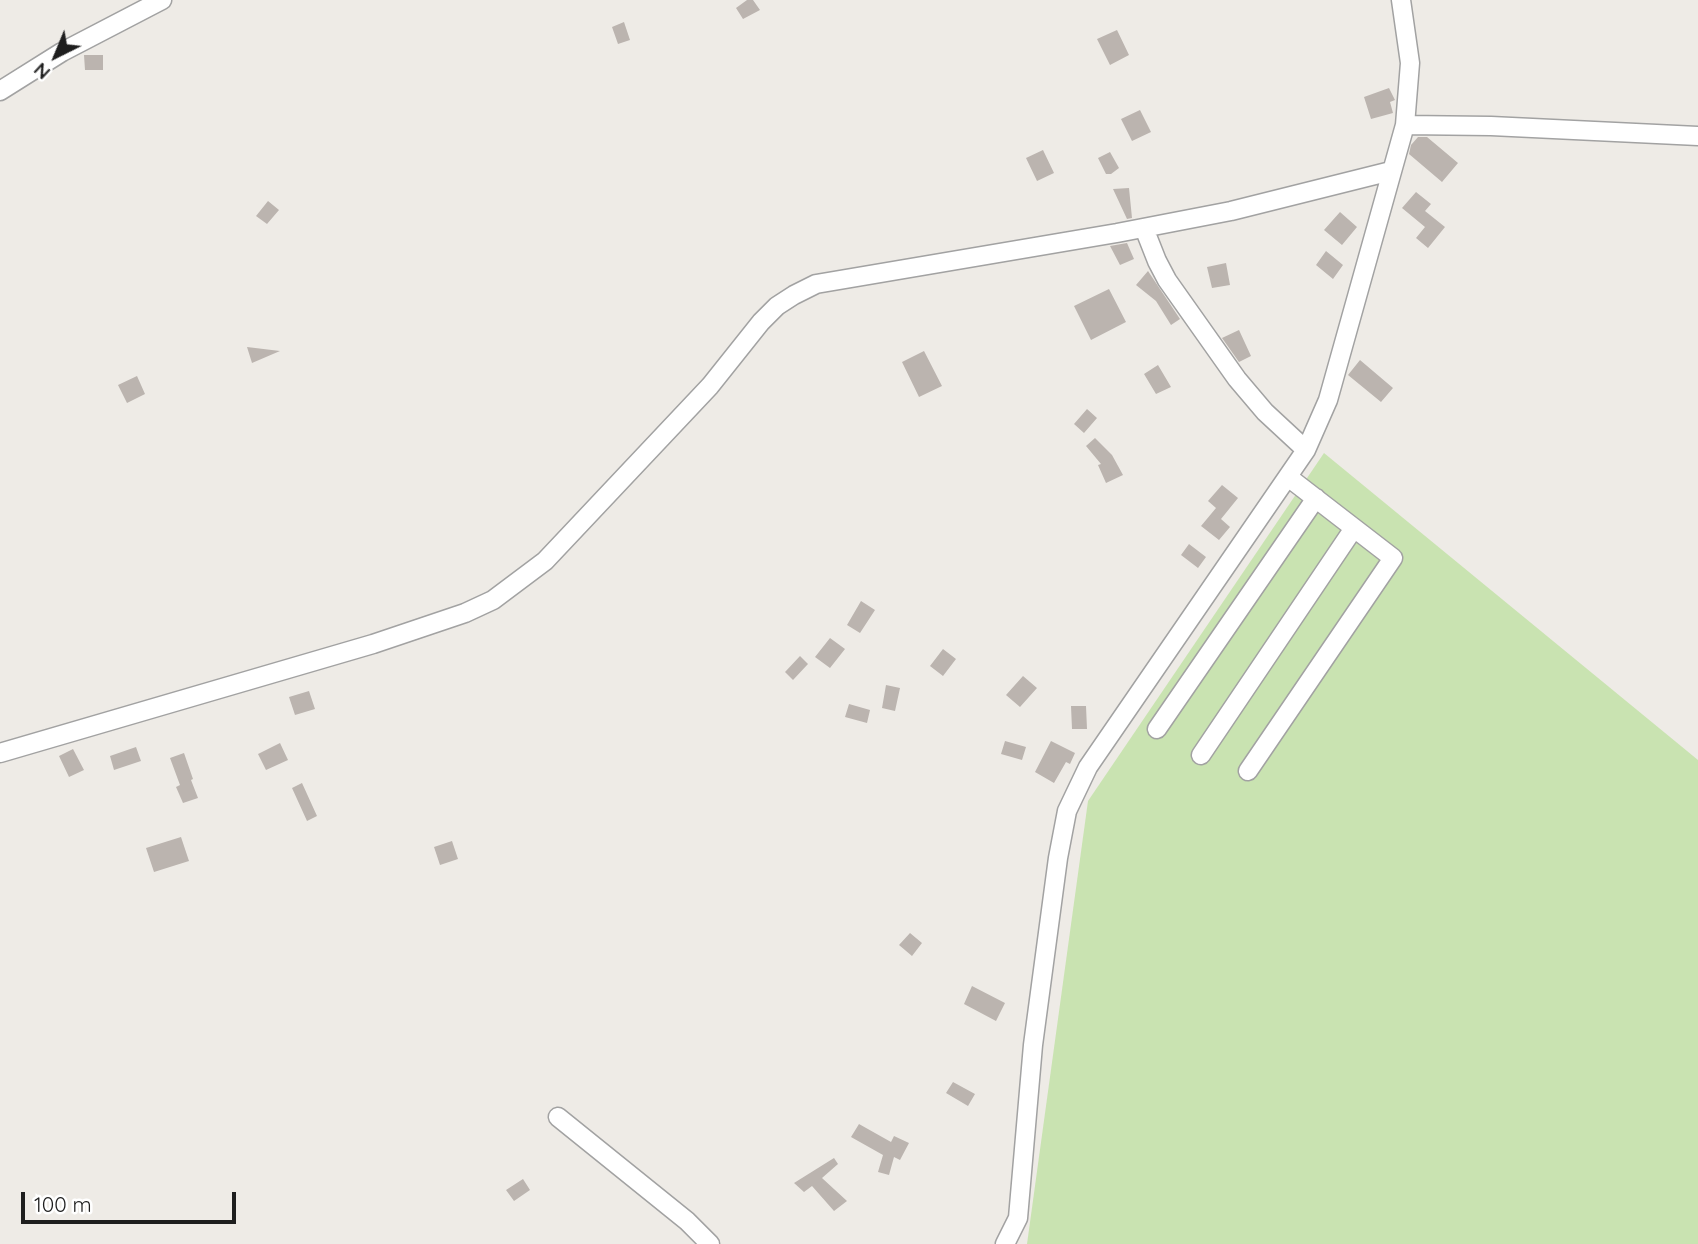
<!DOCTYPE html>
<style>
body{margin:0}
#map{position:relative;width:1698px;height:1244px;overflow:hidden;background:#eeebe6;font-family:Quicksand,sans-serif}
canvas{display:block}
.north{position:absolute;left:21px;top:21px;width:70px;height:70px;-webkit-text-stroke:5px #fff;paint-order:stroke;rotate:223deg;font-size:19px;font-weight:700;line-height:28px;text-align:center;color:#1e1e1e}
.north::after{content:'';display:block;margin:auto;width:24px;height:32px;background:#1e1e1e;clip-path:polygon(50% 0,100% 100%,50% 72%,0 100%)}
.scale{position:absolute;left:21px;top:1192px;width:215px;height:32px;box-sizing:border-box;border:4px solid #1e1e1e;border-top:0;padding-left:9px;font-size:21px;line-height:24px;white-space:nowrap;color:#1e1e1e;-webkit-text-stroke:5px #fff;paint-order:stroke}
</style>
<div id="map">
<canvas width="1698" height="1244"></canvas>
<div class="north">N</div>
<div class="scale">100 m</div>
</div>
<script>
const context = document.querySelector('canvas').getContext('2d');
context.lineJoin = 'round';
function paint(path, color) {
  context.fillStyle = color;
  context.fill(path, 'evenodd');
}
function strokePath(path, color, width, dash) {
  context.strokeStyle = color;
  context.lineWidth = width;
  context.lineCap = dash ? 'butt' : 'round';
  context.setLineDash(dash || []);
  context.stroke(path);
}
paint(new Path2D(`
 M 1324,453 L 1698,760 L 1698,1244 L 1027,1244 L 1088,801 Z`), '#c9e3b1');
paint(new Path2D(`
 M 747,0 L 753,0 L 760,10 L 743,19 L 736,8 Z
 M 624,22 L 630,40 L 618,44 L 612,27 Z
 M 1117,30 L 1129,55 L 1110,65 L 1097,39 Z
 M 84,55 L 103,55 L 103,70 L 85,70 Z
 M 1389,88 L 1395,100 L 1390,102 L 1393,113 L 1371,119 L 1364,97 Z
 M 1140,110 L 1151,132 L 1132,141 L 1121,119 Z
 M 1418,137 L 1427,137 L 1458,163 L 1442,182 L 1409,154 L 1411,145 Z
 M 1043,150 L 1054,173 L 1037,181 L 1026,158 Z
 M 1110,152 L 1119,168 L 1111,174 L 1106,174 L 1098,158 Z
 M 1129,188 L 1132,218 L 1127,219 L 1113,189 Z
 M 1416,192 L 1431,204 L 1425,211 L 1445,227 L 1428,248 L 1416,238 L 1425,227 L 1402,208 Z
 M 268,201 L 279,210 L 267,224 L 256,216 Z
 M 1340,212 L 1357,227 L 1342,245 L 1324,230 Z
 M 1127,243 L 1134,259 L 1120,265 L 1110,246 Z
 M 1326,251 L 1343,265 L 1333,279 L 1316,265 Z
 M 1226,263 L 1230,285 L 1212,288 L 1207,267 Z
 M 1148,271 L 1180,319 L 1171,325 L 1156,301 L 1136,285 Z
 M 1109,289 L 1126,322 L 1091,340 L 1074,306 Z
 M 1239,330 L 1251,356 L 1239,362 L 1222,338 Z
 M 247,347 L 280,351 L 252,363 Z
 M 924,351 L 942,386 L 919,397 L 902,362 Z
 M 1360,360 L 1393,388 L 1381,402 L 1348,375 Z
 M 1158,365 L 1171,387 L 1156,394 L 1144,374 Z
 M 137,376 L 145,394 L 127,403 L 118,385 Z
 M 1087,409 L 1097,418 L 1084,433 L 1074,424 Z
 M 1095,438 L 1112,455 L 1123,475 L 1106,483 L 1098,465 L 1101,464 L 1086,446 Z
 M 1222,485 L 1238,498 L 1221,519 L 1230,527 L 1219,540 L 1201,526 L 1216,508 L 1208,501 Z
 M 1189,544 L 1206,557 L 1198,568 L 1181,555 Z
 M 861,601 L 875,610 L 860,633 L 847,625 Z
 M 830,638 L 845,649 L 830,668 L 815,657 Z
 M 943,649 L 956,659 L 943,676 L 930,666 Z
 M 800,656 L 808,664 L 793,680 L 785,672 Z
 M 1023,676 L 1037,688 L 1020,707 L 1006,695 Z
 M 886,685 L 900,688 L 895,711 L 882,708 Z
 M 309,691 L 315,709 L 295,715 L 289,697 Z
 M 849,704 L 870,710 L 867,723 L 845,717 Z
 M 1071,706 L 1086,706 L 1087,729 L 1072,729 Z
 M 1005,741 L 1026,747 L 1022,760 L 1001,754 Z
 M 1051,741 L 1075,753 L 1070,764 L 1066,762 L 1054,783 L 1035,772 Z
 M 280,743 L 288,760 L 266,770 L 258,754 Z
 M 136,747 L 141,761 L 114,770 L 110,756 Z
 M 73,749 L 84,770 L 69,777 L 59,756 Z
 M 184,753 L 193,779 L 191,780 L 198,798 L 183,803 L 176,787 L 180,785 L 170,758 Z
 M 302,783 L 317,816 L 307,821 L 292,788 Z
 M 181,837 L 189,861 L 154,872 L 146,848 Z
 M 452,841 L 458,859 L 440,865 L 434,847 Z
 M 910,933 L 922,943 L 912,956 L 899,945 Z
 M 972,986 L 1005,1003 L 996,1021 L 964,1004 Z
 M 953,1082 L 975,1094 L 968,1106 L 946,1093 Z
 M 859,1124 L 891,1142 L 894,1136 L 909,1143 L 900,1160 L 894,1157 L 889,1175 L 878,1172 L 883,1155 L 851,1137 Z
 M 834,1158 L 838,1164 L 822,1178 L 847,1201 L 834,1211 L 812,1186 L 804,1192 L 794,1183 Z
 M 523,1179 L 530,1190 L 514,1201 L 506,1190 Z`), '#bbb4af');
const minor = new Path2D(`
 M 0,91 L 62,52 L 162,0
 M 1405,125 L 1491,126 L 1698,136
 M 1144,228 L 1157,261 L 1167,280 L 1237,379 L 1265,412 L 1306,450
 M 1157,729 L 1316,498
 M 0,753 L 373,644 L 465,613 L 493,600 L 545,561 L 710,386 L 761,322 L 777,306 L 794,295 L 816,284 L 1117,233 L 1231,211 L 1391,171
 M 1201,755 L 1354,528
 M 1248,771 L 1393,558 L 1288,477
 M 558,1117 L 687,1221 L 710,1244
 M 1005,1244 L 1018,1218 L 1033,1045 L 1058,858 L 1067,811 L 1088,767 L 1306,450 L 1328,400 L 1405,125 L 1410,63 L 1401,0`);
strokePath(minor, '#a2a2a2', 21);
strokePath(minor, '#fff', 18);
</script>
